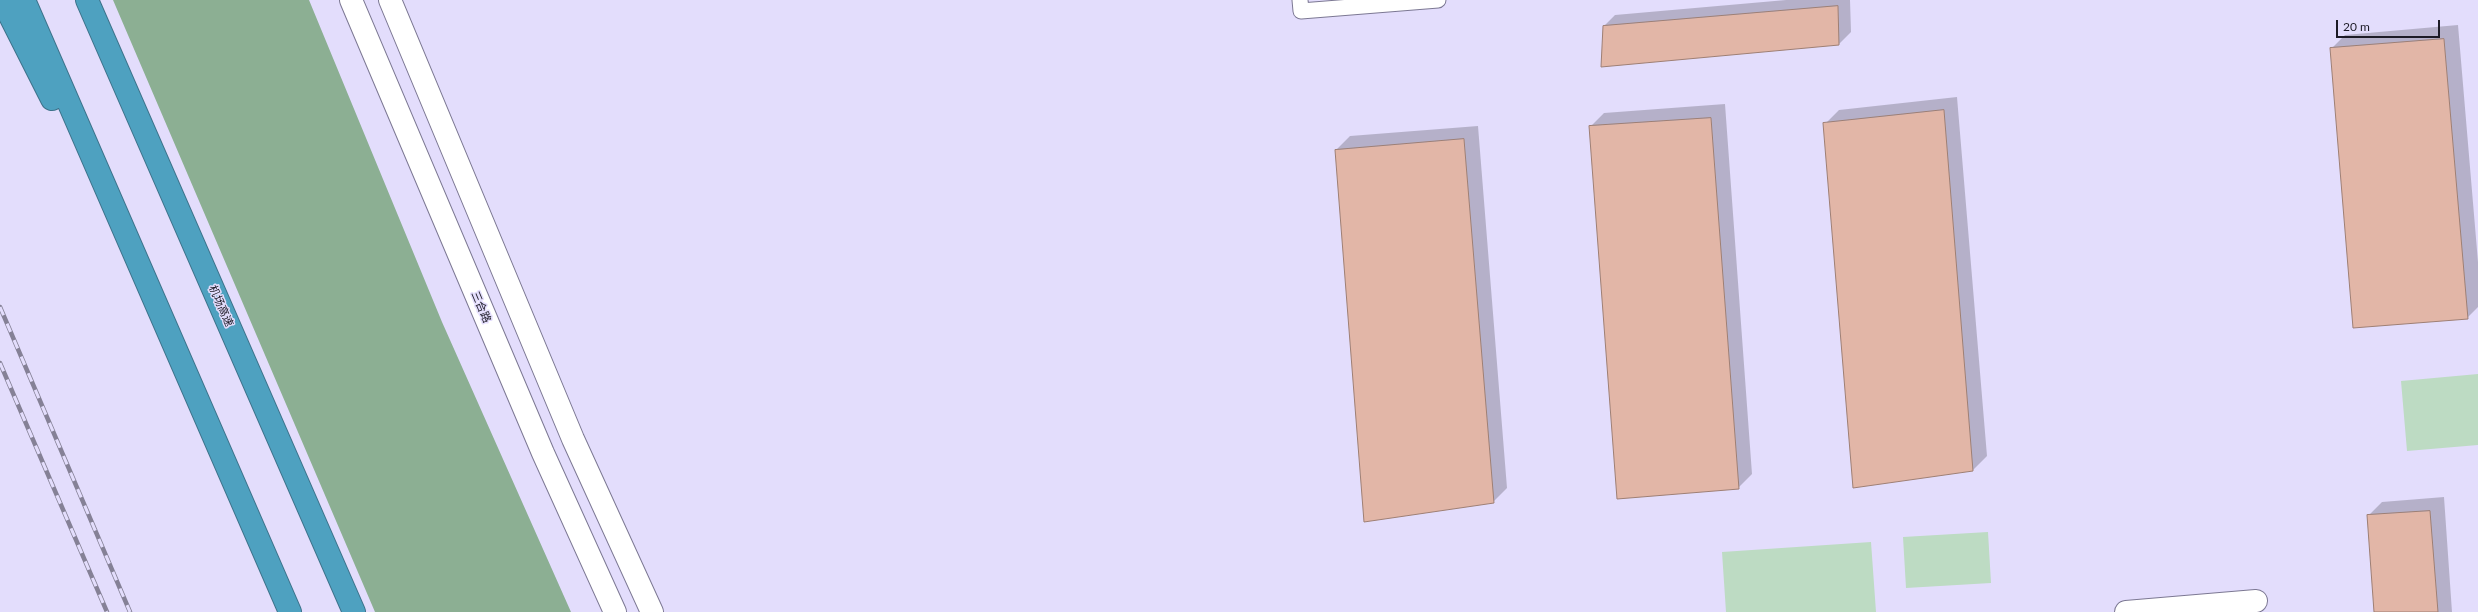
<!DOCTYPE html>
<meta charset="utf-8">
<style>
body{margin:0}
#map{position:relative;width:2478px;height:612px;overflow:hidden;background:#e3ddfc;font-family:Lato,sans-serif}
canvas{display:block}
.scale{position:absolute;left:2336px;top:20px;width:104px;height:18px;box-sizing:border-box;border:2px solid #1d1b26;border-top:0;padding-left:5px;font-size:12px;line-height:14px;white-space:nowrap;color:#1d1b26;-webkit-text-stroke:3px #e3ddfc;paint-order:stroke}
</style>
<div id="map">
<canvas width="2478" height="612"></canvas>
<div class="scale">20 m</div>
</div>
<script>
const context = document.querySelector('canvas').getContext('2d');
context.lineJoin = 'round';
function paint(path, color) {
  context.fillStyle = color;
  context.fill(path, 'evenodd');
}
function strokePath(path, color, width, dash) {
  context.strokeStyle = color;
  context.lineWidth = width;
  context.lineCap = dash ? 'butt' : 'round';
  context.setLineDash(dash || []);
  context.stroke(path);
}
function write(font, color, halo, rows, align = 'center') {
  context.font = font + ' Lato,"Noto Sans SC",sans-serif';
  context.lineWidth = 3;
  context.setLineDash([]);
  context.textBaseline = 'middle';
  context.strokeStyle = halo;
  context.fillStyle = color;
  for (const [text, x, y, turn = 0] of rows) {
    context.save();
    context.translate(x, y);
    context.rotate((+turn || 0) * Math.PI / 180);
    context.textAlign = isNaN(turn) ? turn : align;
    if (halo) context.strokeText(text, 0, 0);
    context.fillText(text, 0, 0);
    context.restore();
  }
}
paint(new Path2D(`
 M 2478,374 L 2478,445 L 2407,451 L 2401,381 Z
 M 1988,532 L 1991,583 L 1906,588 L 1903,537 Z
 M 1871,542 L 1876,612 L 1726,612 L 1722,552 Z`), '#bddbc3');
paint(new Path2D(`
 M 113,0 L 309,0 L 442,322 L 571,612 L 375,612 Z`), '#8caf93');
paint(new Path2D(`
 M 1786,0 L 1850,0 L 1851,32 L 1839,44 L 1602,66 L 1604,26 L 1615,15 Z
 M 2458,25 L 2478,262 L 2478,307 L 2467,318 L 2331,49 L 2345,35 Z
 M 1957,97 L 1987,456 L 1973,470 L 1854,487 L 1825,124 L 1839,110 Z
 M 1725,104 L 1752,474 L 1738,488 L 1590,127 L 1604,113 Z
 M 1478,126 L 1507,488 L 1493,502 L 1336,150 L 1350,136 Z
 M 2444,497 L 2452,612 L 2375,612 L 2368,516 L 2382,502 Z`), '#0003');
const building = new Path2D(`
 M 1838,6 L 1839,45 L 1601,67 L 1603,26 Z
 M 2444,39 L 2468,319 L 2353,328 L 2330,48 Z
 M 1944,110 L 1973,471 L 1853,488 L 1823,123 Z
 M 1711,118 L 1739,489 L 1617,499 L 1589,126 Z
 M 1464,139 L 1494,503 L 1364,522 L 1335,150 Z
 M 2430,511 L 2438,612 L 2374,612 L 2367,515 Z`);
paint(building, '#e2b6a7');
strokePath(building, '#9e7f74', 1);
const lane = new Path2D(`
 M 1300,0 L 1301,11 L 1438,0`);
const street = new Path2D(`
 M 2126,612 L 2256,601`);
const secondary = new Path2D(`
 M 351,0 L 543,453 L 615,612
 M 390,0 L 573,439 L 652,612`);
const highway = new Path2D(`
 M 2,0 L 52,99
 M 24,0 L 290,612
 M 87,0 L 354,612`);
strokePath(lane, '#7c7893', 17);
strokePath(street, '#7c7893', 24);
strokePath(secondary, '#7c7893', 24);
strokePath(highway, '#3d728a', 24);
strokePath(lane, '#fff', 15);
strokePath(street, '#fff', 22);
strokePath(secondary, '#fff', 22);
strokePath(highway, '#4ea1c0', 22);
const rail = new Path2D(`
 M 0,307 L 130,612
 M 0,363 L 107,612`);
strokePath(rail, '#858196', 4.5);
strokePath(rail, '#e3ddfc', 3, [9]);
write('11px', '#1d1b26', '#e3ddfc', [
 ["机场高速",221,306,66],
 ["三合路",481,307,67]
]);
</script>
